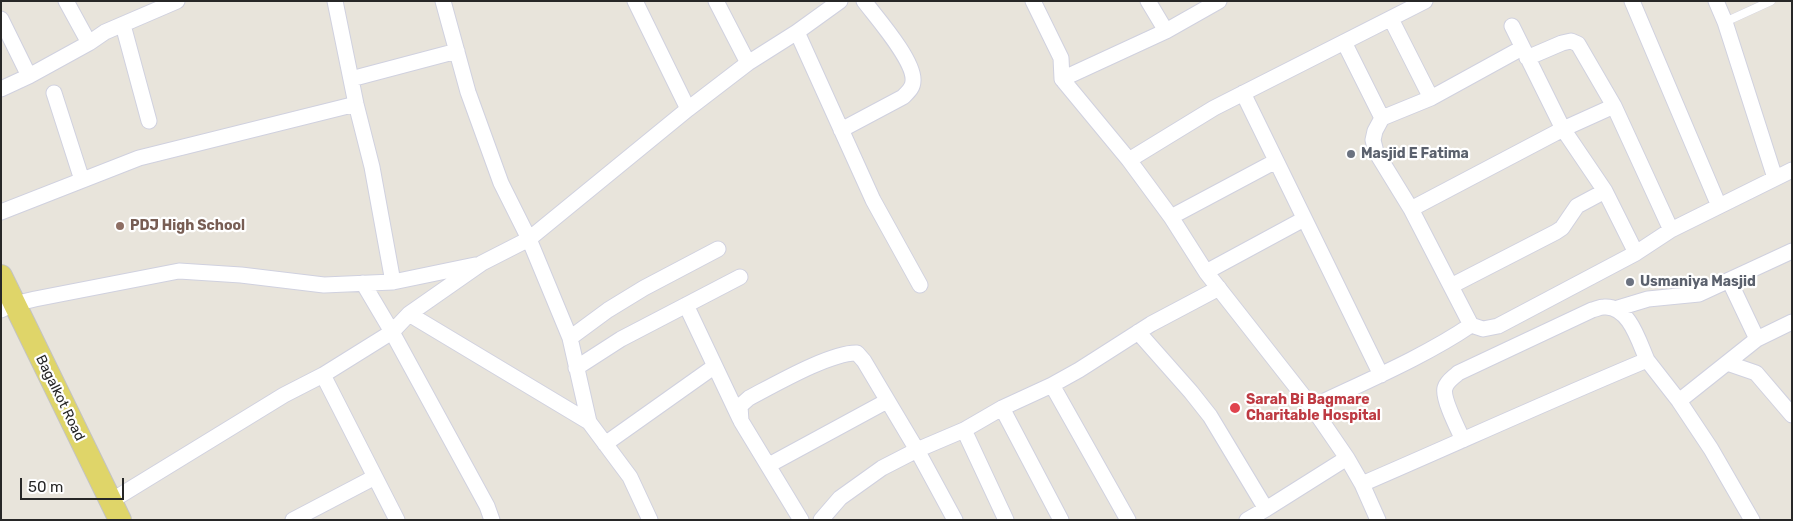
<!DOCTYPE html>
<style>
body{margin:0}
#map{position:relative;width:1793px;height:521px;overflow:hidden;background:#e8e4db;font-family:Rubik,sans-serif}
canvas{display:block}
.frame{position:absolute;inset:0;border:2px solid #272727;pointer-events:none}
.scale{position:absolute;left:20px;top:478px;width:104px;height:22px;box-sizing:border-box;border:2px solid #272727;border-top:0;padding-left:6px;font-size:15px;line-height:18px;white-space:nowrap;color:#272727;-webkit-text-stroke:4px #fff;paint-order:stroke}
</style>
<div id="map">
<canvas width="1793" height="521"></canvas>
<div class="frame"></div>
<div class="scale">50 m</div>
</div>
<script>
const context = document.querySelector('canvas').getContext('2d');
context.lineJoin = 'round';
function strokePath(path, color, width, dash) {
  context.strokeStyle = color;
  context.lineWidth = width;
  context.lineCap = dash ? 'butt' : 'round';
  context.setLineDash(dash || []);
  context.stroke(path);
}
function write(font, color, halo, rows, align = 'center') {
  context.font = font + ' Rubik,sans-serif';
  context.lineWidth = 4.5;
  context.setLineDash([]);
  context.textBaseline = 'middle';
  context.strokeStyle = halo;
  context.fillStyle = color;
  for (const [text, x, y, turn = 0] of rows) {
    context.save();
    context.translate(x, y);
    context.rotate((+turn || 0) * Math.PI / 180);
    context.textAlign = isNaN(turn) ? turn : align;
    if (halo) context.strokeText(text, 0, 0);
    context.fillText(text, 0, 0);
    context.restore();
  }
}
const service = new Path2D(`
 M 1725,22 L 1771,1`);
const minor = new Path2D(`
 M 66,1 L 89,43
 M 335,1 L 356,104 L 372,167 L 393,282
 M 443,1 L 468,92 L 501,183 L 529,239 L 570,338 L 589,422 L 630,477 L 650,520
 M 635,1 L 688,109
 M 716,1 L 748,63
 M 1033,1 L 1061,58 L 1062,79 L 1129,160 L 1171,217 L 1206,272 L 1312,407 L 1347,458 L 1362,484 L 1378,520
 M 1148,1 L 1166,31
 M 1632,1 L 1719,206
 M 1716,1 L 1725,22 L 1775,178
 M 1,19 L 29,76
 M 1391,19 L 1431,98
 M 123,25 L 149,121
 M 1512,26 L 1563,129 L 1605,191 L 1636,253
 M 797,32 L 873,200 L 920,285
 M 1344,42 L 1382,118
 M 1527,58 L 1562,43 L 1571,41 L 1578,44 L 1614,106 L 1671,230
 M 351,79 L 457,51
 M 1062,79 L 1166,31 L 1219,1
 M 1,89 L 29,76 L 89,43 L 105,32 L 177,1
 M 54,93 L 82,180
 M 1243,93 L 1381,375
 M 841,130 L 903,97 C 908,92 913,88 913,81 C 915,61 876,17 864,1
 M 1129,160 L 1214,108 L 1425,1
 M 1411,209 L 1376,152 L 1373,140 L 1375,131 L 1382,118 L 1431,98 L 1522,48
 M 1,212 L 139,158 L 356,104
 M 1171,217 L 1276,161
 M 1206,272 L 1304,219
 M 1729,280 L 1757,339
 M 363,283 L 392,332 L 487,506 L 492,520
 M 1451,286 L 1556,232 L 1562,228 L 1577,206 L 1605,191
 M 686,305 L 740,419
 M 1615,309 L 1648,299 L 1699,294 L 1792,251
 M 1,310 L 14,304 L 35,299 L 179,271 L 241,275 L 324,285 L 393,282 L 475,265
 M 409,314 L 589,422
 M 1471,325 L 1483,329 L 1498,326 L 1636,253 L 1671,230 L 1792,170
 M 1138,332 L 1191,392 L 1210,416 L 1266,509
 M 570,338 L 608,310 L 644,288 L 718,249
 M 1727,363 L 1756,373 L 1792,415
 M 576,368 L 621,339 L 740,277
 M 323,375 L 397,520
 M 1052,385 L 1128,520
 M 1679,401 L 1757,339 L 1792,322
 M 1312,407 C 1364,382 1424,357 1471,325 L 1411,209 L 1563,129 L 1614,106
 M 1002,408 L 1061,520
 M 964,430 L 1006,520
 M 1463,440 C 1458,429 1442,398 1445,388 C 1447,381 1453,378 1458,373 L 1592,310 C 1596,309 1600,307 1604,307 C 1629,305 1639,342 1647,360
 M 605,444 L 715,366
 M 769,465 L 887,401
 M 1362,484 C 1457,443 1551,400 1647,360 L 1679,401 L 1711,449 L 1752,520
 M 111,501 L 284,395 L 323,375 L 392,332 L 409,314 L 482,263 L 529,239 L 688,109 L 748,63 L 797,32 L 840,1
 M 293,520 L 375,477
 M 801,520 L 741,421 L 740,406 L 749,398 C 774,385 831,352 857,353 L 864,361 L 917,450 L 955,520
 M 821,520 L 840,498 L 882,468 L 917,450 L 964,430 L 1002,408 L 1052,385 L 1079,370 L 1151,324 L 1219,288
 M 1247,520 L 1266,509 L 1347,458`);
const primary = new Path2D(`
 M 1,276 L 120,520`);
strokePath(service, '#d0d1df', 9);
strokePath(minor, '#d0d1df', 17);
strokePath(primary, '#c3c3c3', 24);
strokePath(service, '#fff', 8);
strokePath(minor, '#fff', 15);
strokePath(primary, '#dfd569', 22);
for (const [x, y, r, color] of [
 [1351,154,5,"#6b7280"],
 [120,226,5,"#8d6e63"],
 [1630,282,5,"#6b7280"],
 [1235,408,6,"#e0444e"]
]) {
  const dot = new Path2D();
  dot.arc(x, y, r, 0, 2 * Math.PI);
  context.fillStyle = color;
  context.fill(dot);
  strokePath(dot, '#fff', 2);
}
write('bold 14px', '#5b616d', '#fff', [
 ["Masjid E Fatima",1361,154],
 ["Usmaniya Masjid",1640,282]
], 'left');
write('bold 14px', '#785e54', '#fff', [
 ["PDJ High School",130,226]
], 'left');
write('14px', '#272727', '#fff', [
 ["Bagalkot Road",60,398,64]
]);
write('bold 14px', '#be3a42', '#fff', [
 ["Sarah Bi Bagmare",1246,400],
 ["Charitable Hospital",1246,416]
], 'left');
</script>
